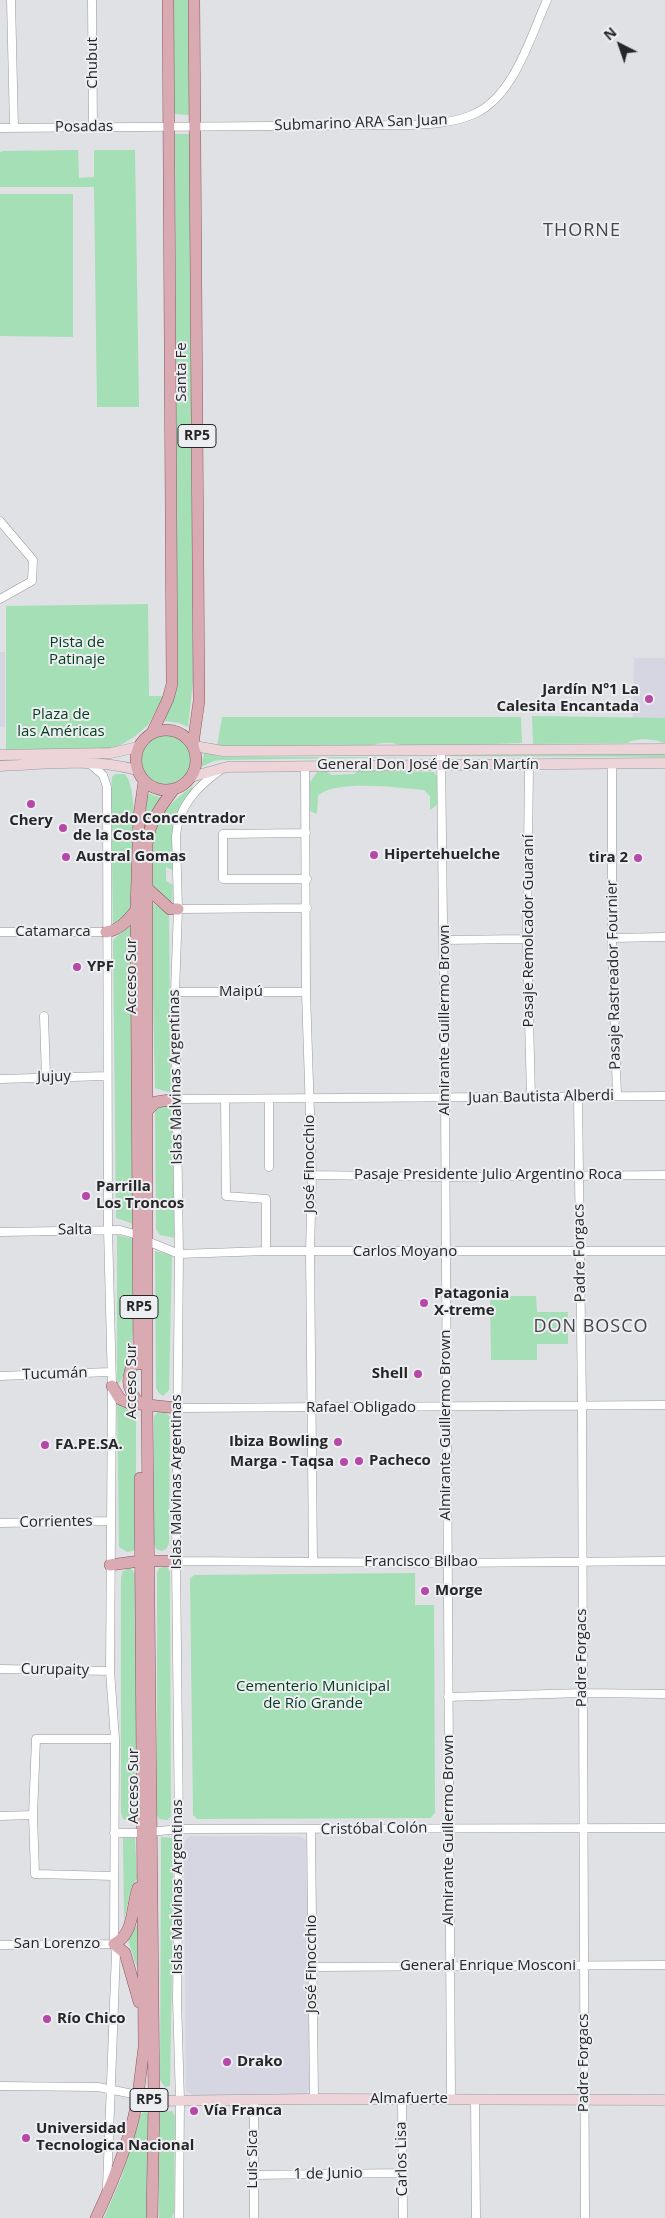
<!DOCTYPE html>
<meta charset="utf-8">
<style>
body{margin:0}
#map{position:relative;width:665px;height:2218px;overflow:hidden;background:#e0e1e4;font-family:"Open Sans",sans-serif}
canvas{display:block}
.north{position:absolute;left:595px;top:20px;width:50px;height:50px;-webkit-text-stroke:4px #edeef1;paint-order:stroke;rotate:319deg;font-size:14px;font-weight:700;line-height:20px;text-align:center;color:#262628}
.north::after{content:'';display:block;margin:auto;width:18px;height:22px;background:#262628;clip-path:polygon(50% 0,100% 100%,50% 72%,0 100%)}
</style>
<div id="map">
<canvas width="665" height="2218"></canvas>
<div class="north">N</div>
</div>
<script>
const context = document.querySelector('canvas').getContext('2d');
context.lineJoin = 'round';
function paint(path, color) {
  context.fillStyle = color;
  context.fill(path, 'evenodd');
}
function strokePath(path, color, width, dash) {
  context.strokeStyle = color;
  context.lineWidth = width;
  context.lineCap = dash ? 'butt' : 'round';
  context.setLineDash(dash || []);
  context.stroke(path);
}
function write(font, color, halo, rows, align = 'center') {
  context.font = font + ' "Open Sans",sans-serif';
  context.lineWidth = 4;
  context.setLineDash([]);
  context.textBaseline = 'middle';
  context.strokeStyle = halo;
  context.fillStyle = color;
  for (const [text, x, y, turn = 0] of rows) {
    context.save();
    context.translate(x, y);
    context.rotate((+turn || 0) * Math.PI / 180);
    context.textAlign = isNaN(turn) ? turn : align;
    if (halo) context.strokeText(text, 0, 0);
    context.fillText(text, 0, 0);
    context.restore();
  }
}
paint(new Path2D(`
 M 0,652 L 5,652 L 5,727 L 0,727 Z
 M 634,658 L 665,658 L 665,718 L 633,718 Z
 M 191,1836 L 299,1836 L 306,1840 L 311,2087 L 306,2094 L 194,2096 L 186,2091 L 184,1845 L 186,1839 Z`), '#d5d6e1');
paint(new Path2D(`
 M 174,0 L 189,0 L 189,115 L 174,114 Z
 M 175,134 L 190,134 L 193,682 L 188,727 L 179,723 L 164,721 L 177,687 Z
 M 78,150 L 79,178 L 94,177 L 94,150 L 135,150 L 139,407 L 97,407 L 94,187 L 0,187 L 0,152 L 3,151 Z
 M 0,194 L 73,194 L 73,337 L 0,336 Z
 M 148,604 L 149,696 L 164,696 L 148,725 L 134,737 L 117,747 L 107,750 L 6,750 L 6,606 Z
 M 532,716 L 665,718 L 665,743 C 653,739 639,737 627,743 L 533,744 Z
 M 222,717 L 521,717 L 522,743 L 407,747 C 395,743 382,740 370,747 L 217,746 Z
 M141 759a25 25 0 1 1 50 0a25 25 0 1 1-50 0Z
 M 204,753 L 222,757 L 428,757 L 222,760 L 214,761 L 201,767 Z
 M 665,753 L 665,757 L 450,756 L 450,755 Z
 M 357,770 L 434,772 L 438,777 L 437,805 L 430,810 L 430,796 L 424,790 C 400,788 335,779 318,796 L 317,814 L 310,811 L 310,782 L 317,772 L 326,771 L 332,775 L 355,774 Z
 M 115,774 L 125,774 C 141,792 132,882 132,910 L 113,927 L 111,790 L 112,777 Z
 M 192,787 L 194,788 C 169,814 172,836 173,870 L 166,867 L 166,881 L 173,885 L 172,905 L 152,886 C 152,839 149,816 192,787 Z
 M 147,793 L 162,798 L 144,834 Z
 M 151,902 L 169,914 L 171,1093 L 155,1088 Z
 M 132,923 L 134,1224 L 116,1218 L 113,940 Z
 M 165,1105 L 172,1106 L 175,1238 L 160,1235 L 156,1229 L 155,1109 Z
 M 117,1235 L 134,1239 C 134,1272 140,1365 117,1385 Z
 M 155,1251 L 172,1255 L 169,1390 L 163,1396 L 158,1392 L 156,1387 Z
 M 490,1296 L 536,1296 L 537,1312 L 568,1312 L 568,1344 L 537,1344 L 537,1360 L 491,1360 Z
 M 117,1401 L 127,1409 L 136,1413 L 136,1550 L 127,1552 L 119,1547 Z
 M 163,1411 L 167,1413 L 170,1417 L 169,1544 L 166,1549 L 162,1551 L 156,1549 L 154,1543 L 154,1417 L 157,1412 Z
 M 167,1566 L 170,1572 L 171,1816 L 168,1820 L 159,1819 L 157,1815 L 157,1573 L 159,1568 Z
 M 130,1567 L 136,1576 L 137,1814 L 131,1821 L 123,1819 L 121,1813 L 121,1578 L 123,1571 Z
 M 415,1573 L 415,1605 L 434,1605 L 435,1813 L 430,1818 L 197,1819 L 193,1815 L 190,1579 L 194,1575 Z
 M 161,1837 L 174,1838 L 170,2086 L 165,2087 L 160,2080 Z
 M 123,1838 L 135,1838 L 137,1878 L 130,1893 L 124,1920 Z
 M 139,1921 L 139,1974 L 128,1940 Z
 M 172,2111 L 175,2116 L 174,2212 L 172,2218 L 159,2218 L 158,2112 Z
 M 144,2112 L 148,2113 L 147,2218 L 104,2218 L 122,2176 L 140,2115 Z`), '#a5dfb5');
const street = new Path2D(`
 M 11,0 L 14,128
 M 92,0 L 93,127
 M 0,128 L 410,125 C 432,124 454,123 474,114 C 514,96 530,38 547,0
 M 0,521 L 33,560 L 32,581 L 0,599
 M 441,752 L 445,1098 L 451,2099
 M 90,764 L 103,775 L 107,787 L 108,1229 L 112,1386 L 110,1671 L 115,1739 L 114,1944 L 116,1952 L 107,2187
 M 612,764 L 612,938 L 617,1096
 M 529,765 L 527,939 L 531,1097
 M 305,766 L 306,992 L 312,1175 L 310,1251 L 313,1561
 M 306,833 L 223,834 L 223,879 L 307,879
 M 178,909 L 307,908
 M 0,932 L 106,932
 M 612,938 L 665,937
 M 444,940 L 527,939
 M 175,992 L 306,992
 M 44,1016 L 46,1077
 M 0,1079 L 107,1076
 M 578,1098 L 582,1404 L 585,2218
 M 176,1099 L 665,1096
 M 225,1099 L 226,1196 L 266,1199 L 266,1251
 M 269,1167 L 269,1100
 M 312,1175 L 445,1177 L 665,1175
 M 0,1232 L 120,1230 L 138,1235 L 147,1241 L 179,1254 L 266,1251 L 665,1251
 M 0,1376 L 110,1372
 M 177,1408 L 665,1405
 M 0,1523 L 111,1521
 M 176,1561 L 448,1563 L 665,1561
 M 0,1669 L 110,1671
 M 448,1697 L 583,1693 L 665,1694
 M 0,1816 L 33,1815
 M 311,1830 L 314,2099
 M 114,1833 L 141,1833 L 179,1829 L 665,1828
 M 114,1876 L 35,1874 L 33,1815 L 36,1739 L 115,1739
 M 0,1945 L 114,1944
 M 312,1967 L 665,1965
 M 0,2086 L 98,2087 L 138,2095
 M 475,2099 L 476,2218
 M 402,2100 L 403,2218
 M 253,2175 L 402,2173
 M 179,2218 L 180,2100 L 177,2000 L 179,1829 L 176,1561 L 179,1254 L 175,992 L 178,909 L 176,836 C 178,807 197,787 219,771
 M 254,2218 L 254,2100`);
const secondary = new Path2D(`
 M 194,746 L 223,751 L 665,749
 M 0,755 L 111,753 L 138,747
 M 0,766 C 45,764 93,758 137,770
 M 191,777 L 227,767 L 665,763
 M 154,2101 L 314,2099 L 665,2100`);
const primary = new Path2D(`
 M136 760a30 30 0 1 1 60 0a30 30 0 1 1-60 0Z
 M 152,733 L 168,699 L 172,684 L 168,0
 M 193,744 L 199,701 L 194,0
 M 147,888 L 170,909 L 178,909
 M 106,932 C 120,930 128,920 136,910
 M 147,1111 L 156,1102 L 176,1099
 M 136,1354 C 128,1376 123,1386 140,1404
 M 139,1364 L 136,910 L 139,816 L 144,781
 M 112,1386 L 120,1399 L 129,1403 L 177,1408
 M 110,1565 L 140,1561 L 176,1561
 M 114,1944 L 125,1953 L 139,2002
 M 114,1944 C 135,1934 131,1907 138,1888
 M 138,2095 L 144,2047 L 140,1478
 M 154,2101 L 147,1405 L 147,845 C 149,822 161,806 174,789
 M 96,2218 C 114,2180 132,2137 138,2095 L 154,2101 L 152,2218`);
strokePath(street, '#999a9d', 9);
strokePath(secondary, '#999a9d', 11);
strokePath(primary, '#8b5762', 12);
strokePath(street, '#fff', 8);
strokePath(secondary, '#ecd4d9', 10);
strokePath(primary, '#daaab3', 11);
for (const [x, y, r, color] of [
 [649,699,5,"#b649a8"],
 [31,804,5,"#b649a8"],
 [63,828,5,"#b649a8"],
 [374,855,5,"#b649a8"],
 [66,857,5,"#b649a8"],
 [638,858,5,"#b649a8"],
 [77,967,5,"#b649a8"],
 [86,1196,5,"#b649a8"],
 [424,1303,5,"#b649a8"],
 [418,1374,5,"#b649a8"],
 [338,1442,5,"#b649a8"],
 [45,1445,5,"#b649a8"],
 [359,1461,5,"#b649a8"],
 [344,1462,5,"#b649a8"],
 [425,1591,5,"#b649a8"],
 [47,2019,5,"#b649a8"],
 [227,2062,5,"#b649a8"],
 [194,2111,5,"#b649a8"],
 [26,2138,5,"#b649a8"]
]) {
  const dot = new Path2D();
  dot.arc(x, y, r, 0, 2 * Math.PI);
  context.fillStyle = color;
  context.fill(dot);
  strokePath(dot, '#edeef1', 2);
}
for (const [x, y, w] of [
 [197,436,38],
 [139,1307,38],
 [149,2100,38]
]) {
  const box = new Path2D();
  box.roundRect(x - w / 2, y - 11.5, w, 23, 4);
  context.fillStyle = '#edeef1';
  context.fill(box);
  strokePath(box, '#262628', 1);
}
write('bold 14px', '#262628', null, [
 ["RP5",197,436],
 ["RP5",139,1307],
 ["RP5",149,2100]
]);
write('15px', '#262628', '#edeef1', [
 ["Chubut",93,63,-90],
 ["Submarino ARA San Juan",361,123,-2],
 ["Posadas",84,127,-1],
 ["Santa Fe",182,372,-90],
 ["General Don José de San Martín",428,765],
 ["Pasaje Remolcador Guaraní",529,931,-90],
 ["Catamarca",53,932],
 ["Pasaje Rastreador Fournier",614,975,-91],
 ["Acceso Sur",132,976,-90],
 ["Maipú",241,992],
 ["Almirante Guillermo Brown",445,1020,-90],
 ["Jujuy",54,1077,-1],
 ["Islas Malvinas Argentinas",176,1077,-91],
 ["Juan Bautista Alberdi",541,1097,-1],
 ["José Finocchio",310,1164,-90],
 ["Pasaje Presidente Julio Argentino Roca",488,1175],
 ["Salta",75,1230,-1],
 ["Carlos Moyano",405,1252],
 ["Padre Forgacs",580,1253,-91],
 ["Tucumán",55,1374,-2],
 ["Acceso Sur",132,1381,-90],
 ["Rafael Obligado",361,1408],
 ["Almirante Guillermo Brown",446,1425,-90],
 ["Islas Malvinas Argentinas",177,1482,-90],
 ["Corrientes",56,1522,-1],
 ["Francisco Bilbao",421,1562],
 ["Padre Forgacs",582,1658,-90],
 ["Curupaity",55,1670,1],
 ["Acceso Sur",134,1786,-90],
 ["Cristóbal Colón",374,1829,-1],
 ["Almirante Guillermo Brown",449,1830,-90],
 ["Islas Malvinas Argentinas",178,1887,-90],
 ["San Lorenzo",57,1944],
 ["José Finocchio",312,1964,-90],
 ["General Enrique Mosconi",488,1966],
 ["Padre Forgacs",584,2063,-90],
 ["Almafuerte",409,2099],
 ["Luis Sica",253,2159,-90],
 ["Carlos Lisa",402,2159,-91],
 ["1 de Junio",328,2174,-1]
]);
write('15px', '#013d1d', '#edeef1', [
 ["Pista de",77,643],
 ["Patinaje",77,660],
 ["Plaza de",61,715],
 ["las Américas",61,732],
 ["Cementerio Municipal",313,1687],
 ["de Río Grande",313,1704]
]);
write('bold 15px', '#262628', '#edeef1', [
 ["Jardín Nº1 La",639,690,"right"],
 ["Calesita Encantada",639,707,"right"],
 ["Mercado Concentrador",73,819],
 ["de la Costa",73,836],
 ["Chery",31,821,"center"],
 ["Hipertehuelche",384,855],
 ["Austral Gomas",76,857],
 ["tira 2",628,858,"right"],
 ["YPF",87,967],
 ["Parrilla",96,1187],
 ["Los Troncos",96,1204],
 ["Patagonia",434,1294],
 ["X-treme",434,1311],
 ["Shell",408,1374,"right"],
 ["Ibiza Bowling",328,1442,"right"],
 ["FA.PE.SA.",55,1445],
 ["Pacheco",369,1461],
 ["Marga - Taqsa",334,1462,"right"],
 ["Morge",435,1591],
 ["Río Chico",57,2019],
 ["Drako",237,2062],
 ["Vía Franca",204,2111],
 ["Universidad",36,2129],
 ["Tecnologica Nacional",36,2146]
], 'left');
context.letterSpacing = '1px';
write('18px', '#454548', '#edeef1', [
 ["THORNE",582,231],
 ["DON BOSCO",591,1327]
]);
context.letterSpacing = '0px';
</script>
